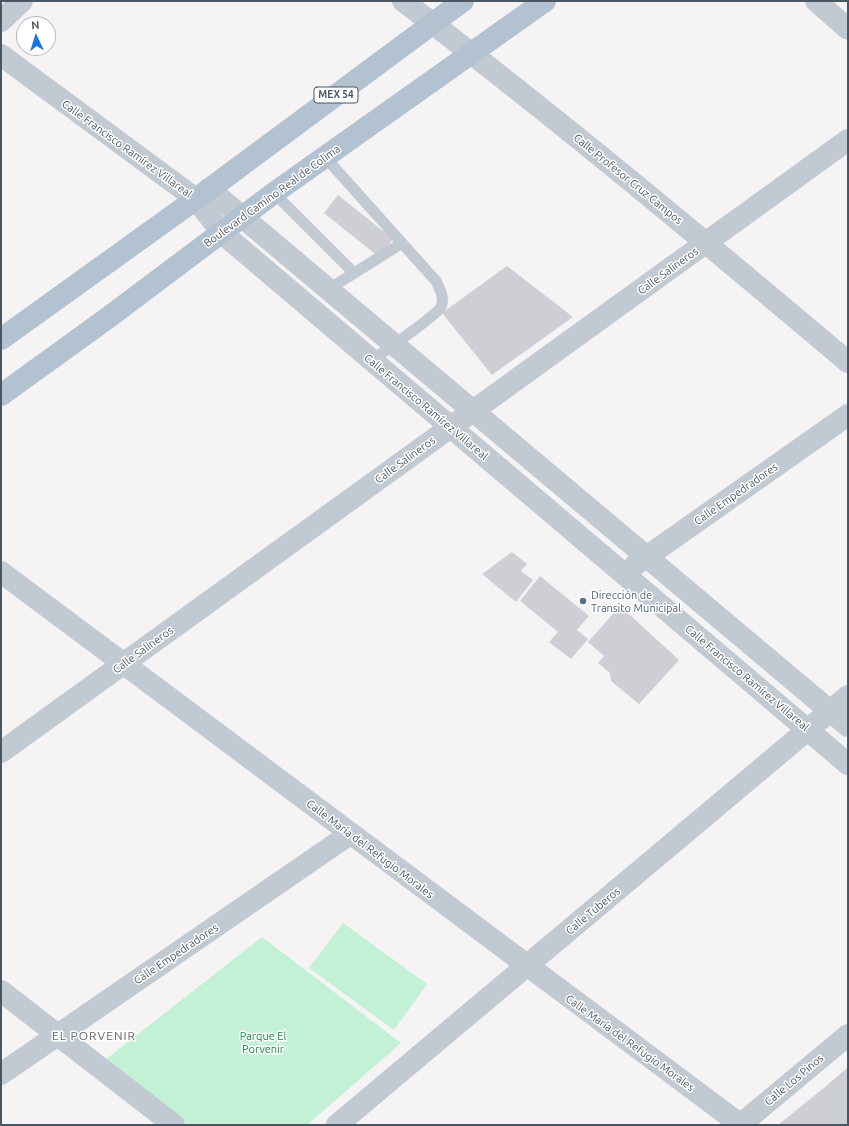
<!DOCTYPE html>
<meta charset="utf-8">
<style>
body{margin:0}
#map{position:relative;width:849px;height:1126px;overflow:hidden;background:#f5f3f3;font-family:Ubuntu,sans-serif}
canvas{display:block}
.frame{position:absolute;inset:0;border:2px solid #4a5661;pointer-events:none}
.north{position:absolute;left:16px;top:16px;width:40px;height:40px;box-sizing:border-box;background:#fff;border:1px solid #b7bbc0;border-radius:50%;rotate:356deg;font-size:11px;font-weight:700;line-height:16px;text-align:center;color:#4a5661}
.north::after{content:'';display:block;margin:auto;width:14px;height:18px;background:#1a73e8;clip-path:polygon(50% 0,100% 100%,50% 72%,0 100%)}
</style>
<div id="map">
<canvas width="849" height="1126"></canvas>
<div class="frame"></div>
<div class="north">N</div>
</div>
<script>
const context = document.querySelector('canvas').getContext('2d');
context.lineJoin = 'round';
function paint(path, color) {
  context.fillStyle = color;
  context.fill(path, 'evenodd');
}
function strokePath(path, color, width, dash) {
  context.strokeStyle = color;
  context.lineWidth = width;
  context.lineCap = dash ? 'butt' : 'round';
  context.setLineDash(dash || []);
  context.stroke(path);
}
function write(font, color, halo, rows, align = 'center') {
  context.font = font + ' Ubuntu,sans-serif';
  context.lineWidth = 3;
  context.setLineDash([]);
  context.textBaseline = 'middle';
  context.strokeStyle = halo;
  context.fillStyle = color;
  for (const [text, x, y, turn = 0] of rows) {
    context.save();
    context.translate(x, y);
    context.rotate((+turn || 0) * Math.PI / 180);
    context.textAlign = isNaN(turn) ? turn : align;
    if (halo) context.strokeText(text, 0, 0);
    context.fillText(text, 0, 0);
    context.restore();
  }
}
paint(new Path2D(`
 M 343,923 L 427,984 L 394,1030 L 309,968 Z
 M 262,937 L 401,1043 L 307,1125 L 189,1125 L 105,1060 Z`), '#c3f1d5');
paint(new Path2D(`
 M 338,195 L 393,239 L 379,257 L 324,213 Z
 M 507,266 L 573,317 L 492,375 L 442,313 Z
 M 512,552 L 527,564 L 521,571 L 533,580 L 516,602 L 482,574 Z
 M 540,576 L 589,616 L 577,630 L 588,639 L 571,659 L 549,642 L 558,632 L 520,601 Z
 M 620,606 L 679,660 L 639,704 L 611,681 L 610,673 L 598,663 L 604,656 L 588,642 Z
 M 848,1067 L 848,1125 L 778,1125 L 825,1087 Z`), '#cdcfd5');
strokePath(new Path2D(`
 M 325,157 L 436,281 C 440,290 445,297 441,307 C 436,316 383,352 372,360
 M 274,193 L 354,273
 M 329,289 L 402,243`), '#c1cad2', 11);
strokePath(new Path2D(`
 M 403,1 C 555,116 702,239 848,362
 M 816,1 L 848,29
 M 1,21 L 22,1
 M 1,55 L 196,199 L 222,233 L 848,764
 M 209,189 L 848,726
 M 635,565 L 848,415
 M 1,572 L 741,1125
 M 1,752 L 848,140
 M 1,991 L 174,1125
 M 1,1074 L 350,834
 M 337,1125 L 848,696
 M 740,1125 L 848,1035`), '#c1cad2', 22);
strokePath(new Path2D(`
 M 1,339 L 196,199 L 463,1
 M 1,395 L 109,317 L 274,193 L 545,1`), '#b3c2d1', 22);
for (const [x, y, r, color] of [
 [583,601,4,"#5c6f8a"]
]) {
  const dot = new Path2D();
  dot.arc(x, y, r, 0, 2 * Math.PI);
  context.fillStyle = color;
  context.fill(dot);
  strokePath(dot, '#fff', 1.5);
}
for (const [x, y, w] of [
 [336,95,44]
]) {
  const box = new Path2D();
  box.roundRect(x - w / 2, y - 8, w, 16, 3);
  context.fillStyle = '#fff';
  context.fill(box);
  strokePath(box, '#4a5661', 1);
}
write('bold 10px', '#4a5661', null, [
 ["MEX 54",336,95]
]);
write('11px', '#4a5661', '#fff', [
 ["Calle Francisco Ramírez Villareal",127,149,36],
 ["Calle Profesor Cruz Campos",628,179,39],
 ["Boulevard Camino Real de Colima",272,196,-36],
 ["Calle Salineros",668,271,-36],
 ["Calle Francisco Ramírez Villareal",426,407,40],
 ["Calle Salineros",405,460,-36],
 ["Calle Empedradores",736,494,-35],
 ["Calle Salineros",143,650,-36],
 ["Calle Francisco Ramírez Villareal",747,678,40],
 ["Calle María del Refugio Morales",370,849,37],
 ["Calle Tuberos",593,911,-40],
 ["Calle Empedradores",176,954,-34],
 ["Calle María del Refugio Morales",630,1043,36],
 ["Calle Los Pinos",794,1080,-40]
]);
write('11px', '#4e5e75', '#fff', [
 ["Dirección de",591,595],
 ["Transito Municipal",591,608]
], 'left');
write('11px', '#17864f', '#fff', [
 ["Parque El",263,1036],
 ["Porvenir",263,1049]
]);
context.letterSpacing = '1px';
write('12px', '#5f6368', '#fff', [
 ["EL PORVENIR",94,1036]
]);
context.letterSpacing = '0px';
</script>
